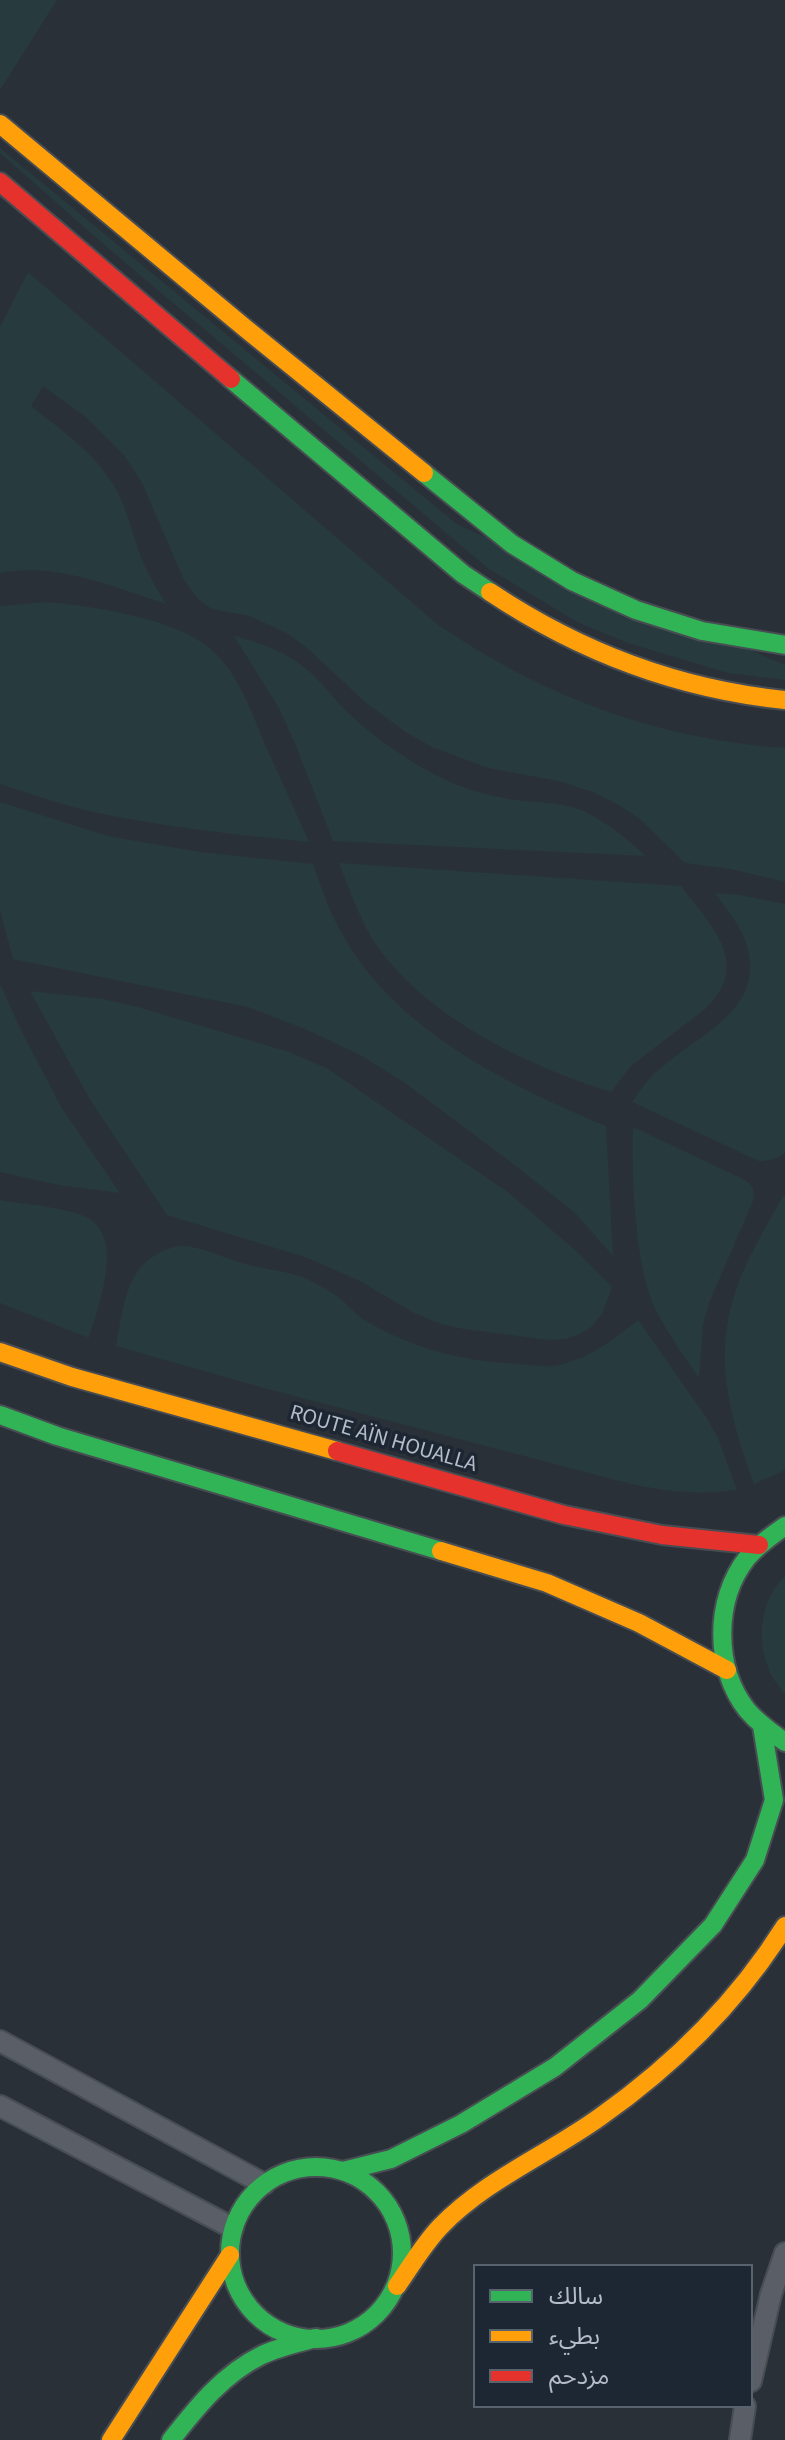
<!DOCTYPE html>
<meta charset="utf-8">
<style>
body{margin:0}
#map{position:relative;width:785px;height:2440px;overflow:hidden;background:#2a3038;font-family:"Source Sans 3","Noto Sans Arabic",sans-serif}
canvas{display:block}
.legend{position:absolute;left:473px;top:2264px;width:280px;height:144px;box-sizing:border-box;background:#1d2633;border:2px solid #59626f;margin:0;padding:10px 14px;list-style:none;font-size:24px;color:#b4bcc9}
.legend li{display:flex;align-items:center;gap:16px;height:40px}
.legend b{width:40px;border:2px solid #59626f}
</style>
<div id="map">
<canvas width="785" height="2440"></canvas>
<ul class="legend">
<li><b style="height:10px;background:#30b455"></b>سالك</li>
<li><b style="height:10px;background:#ff9f0a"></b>بطيء</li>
<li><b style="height:10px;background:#e5322d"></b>مزدحم</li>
</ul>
</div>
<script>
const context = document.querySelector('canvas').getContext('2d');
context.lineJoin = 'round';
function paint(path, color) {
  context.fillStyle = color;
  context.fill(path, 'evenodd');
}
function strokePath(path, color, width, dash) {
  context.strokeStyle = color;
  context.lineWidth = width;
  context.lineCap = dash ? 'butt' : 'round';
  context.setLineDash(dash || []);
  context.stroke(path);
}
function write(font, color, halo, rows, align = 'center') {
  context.font = font + ' "Source Sans 3",sans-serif';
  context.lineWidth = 7;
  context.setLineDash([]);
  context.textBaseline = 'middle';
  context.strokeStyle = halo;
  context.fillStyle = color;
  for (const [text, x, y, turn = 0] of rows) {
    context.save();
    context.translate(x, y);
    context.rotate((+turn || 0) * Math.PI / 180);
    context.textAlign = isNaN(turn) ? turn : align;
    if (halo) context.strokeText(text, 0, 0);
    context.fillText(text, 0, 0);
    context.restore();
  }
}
paint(new Path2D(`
 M 0,0 L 57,0 L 0,90 Z
 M 0,148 L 458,525 L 785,665 L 785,680 L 728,673 L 628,643 L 579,623 L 489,569 L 109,249 L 0,153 Z
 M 28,272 L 437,624 C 544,697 656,739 785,748 L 785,882 L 731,869 L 685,863 L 640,819 L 617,804 L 593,792 L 558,781 L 488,768 L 432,747 L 407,733 L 365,702 L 306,647 L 288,634 L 250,616 L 212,609 L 199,600 L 184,580 L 142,483 L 124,455 L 87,418 L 43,386 L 31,406 C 61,430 94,452 114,486 C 126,506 131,528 138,549 C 145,569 155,586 166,604 C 113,587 57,562 0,573 L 0,327 Z
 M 46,602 C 92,606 166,617 204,644 C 237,667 251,711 266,747 C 281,779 295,810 309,842 C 243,835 178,829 113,816 C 74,809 37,796 0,784 L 0,606 Z
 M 234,636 C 263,643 289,653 311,673 C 323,684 333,697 344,709 C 369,733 398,754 428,771 C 453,785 480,794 509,799 C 533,803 557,801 581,810 C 606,821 626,838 646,856 L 333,841 L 296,746 L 279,708 Z
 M 0,802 L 108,836 L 200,852 L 313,864 C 322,889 330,914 344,937 C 397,1031 510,1086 606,1126 L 613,1256 L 575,1213 L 512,1163 L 405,1083 L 360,1055 L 305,1029 L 248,1007 L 13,959 L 0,911 Z
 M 339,863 L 681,886 C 711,926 753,964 705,1009 L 631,1066 L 611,1092 C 528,1066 429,1019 377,946 C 360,921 350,891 339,863 Z
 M 715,893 L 740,895 L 785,904 L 785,1153 C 776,1159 770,1161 759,1161 L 632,1102 C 640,1090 648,1078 660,1069 C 703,1031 773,1006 743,935 C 736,920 724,906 715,893 Z
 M 0,984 L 19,1026 L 61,1107 L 120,1193 L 59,1185 L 0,1172 Z
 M 30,991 L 103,999 L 138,1007 L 289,1052 L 328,1069 L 509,1193 L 576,1251 L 612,1287 L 602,1314 L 591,1327 L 578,1335 L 565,1339 L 549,1340 L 464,1329 L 441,1324 L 414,1313 L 358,1280 L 305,1257 L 167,1215 L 89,1098 Z
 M 633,1127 L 745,1180 C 753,1185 755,1192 753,1201 L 709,1303 L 703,1324 L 699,1378 C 684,1356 668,1334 656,1310 C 635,1269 631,1174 633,1127 Z
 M 783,1196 L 785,1197 L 785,1470 L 754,1484 C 727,1407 709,1347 745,1267 C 756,1243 770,1220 783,1196 Z
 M 0,1200 C 23,1204 65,1207 86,1217 C 126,1237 98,1307 89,1338 L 0,1303 Z
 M 178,1246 C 199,1245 222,1257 242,1263 C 263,1270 287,1270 307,1279 C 320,1285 332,1292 343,1301 C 351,1308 357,1316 366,1321 C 414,1349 462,1361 517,1364 C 528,1365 542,1367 553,1366 C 586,1361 613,1340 638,1320 L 706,1417 L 718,1438 L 737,1490 C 700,1495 667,1492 631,1484 L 264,1388 L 116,1346 C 125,1302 125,1259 178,1246 Z
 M 785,1576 L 785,1695 C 779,1686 771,1677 768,1667 C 756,1637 761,1599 785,1576 Z`), '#273a3e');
const lane = new Path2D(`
 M 0,2041 L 264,2184
 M 0,2106 L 233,2228
 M 751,2381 L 771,2294 L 785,2253
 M 740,2440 L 745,2406`);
const fast = new Path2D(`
 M 231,379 L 463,574 L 490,592
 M 424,473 L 512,544 L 572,581 L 636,610 L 702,631 L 785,645
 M 0,1415 L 57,1436 L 441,1551
 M 785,1526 C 771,1536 758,1545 747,1558 C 714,1600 714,1668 747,1710 C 758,1723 771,1732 785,1742
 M230 2253a86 86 0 1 1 172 0a86 86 0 1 1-172 0Z
 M 343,2171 L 391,2159 L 461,2124 L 555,2067 L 640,2000 L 713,1925 L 755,1860 L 774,1800 L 762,1726
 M 171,2440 C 197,2407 223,2374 262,2355 C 279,2347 298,2343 316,2338`);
const slow = new Path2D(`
 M 0,124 L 245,328 L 424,473
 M 490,592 C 580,652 677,689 785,700
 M 0,1352 L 72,1377 L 337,1451
 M 441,1551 L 547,1583 L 639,1623 L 727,1670
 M 397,2286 C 411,2266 423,2245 440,2227 C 485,2180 547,2155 600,2117 C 672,2066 738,2001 785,1926
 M 111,2440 L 230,2255`);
const jam = new Path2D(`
 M 0,182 L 231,379
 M 337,1451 L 564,1515 L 662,1535 L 759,1545`);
strokePath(lane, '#484c53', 24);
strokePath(fast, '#484c53', 22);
strokePath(slow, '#484c53', 22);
strokePath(jam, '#484c53', 22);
strokePath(lane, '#5a5e66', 20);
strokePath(fast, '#30b455', 18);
strokePath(slow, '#ff9f0a', 18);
strokePath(jam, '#e5322d', 18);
write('22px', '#b4bcc9', '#1d2633', [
 ["ROUTE AÏN HOUALLA",383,1440,16]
]);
</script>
